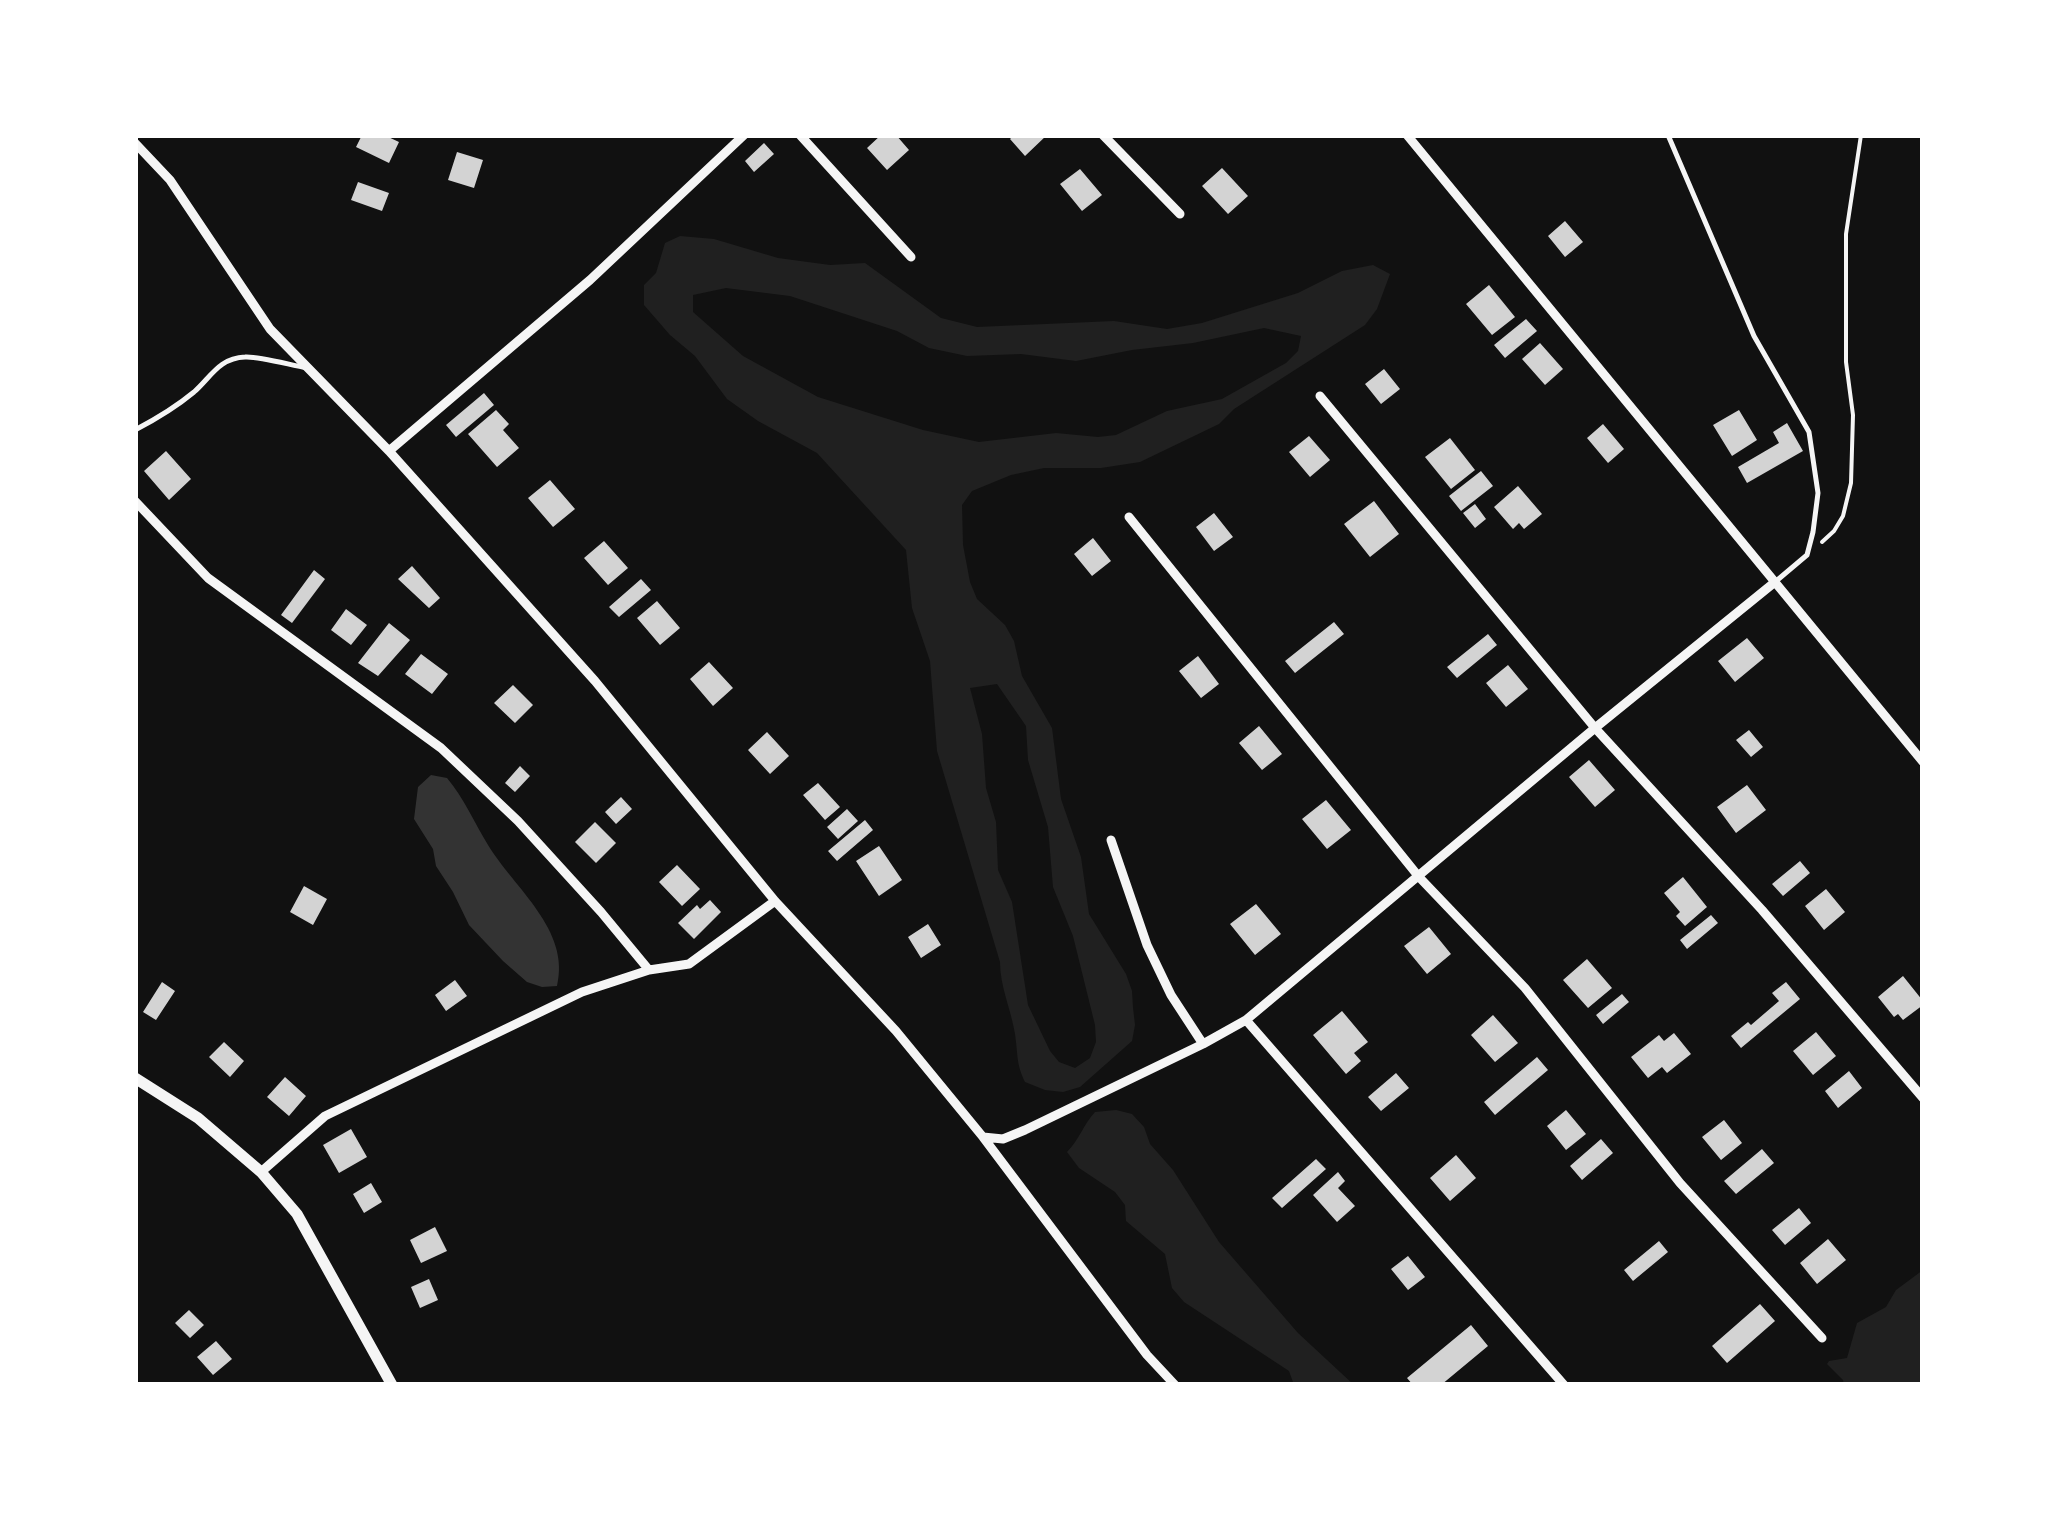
<!DOCTYPE html>
<style>
body{margin:0}
#map{position:relative;width:2058px;height:1520px;overflow:hidden;background:#111;font-family:"Source Serif 4",serif}
canvas{display:block}
.frame{position:absolute;inset:0;border:138px solid #fff;pointer-events:none}
</style>
<div id="map">
<canvas width="2058" height="1520"></canvas>
<div class="frame"></div>
</div>
<script>
const context = document.querySelector('canvas').getContext('2d');
context.lineJoin = 'round';
function paint(path, color) {
  context.fillStyle = color;
  context.fill(path, 'evenodd');
}
function strokePath(path, color, width, dash) {
  context.strokeStyle = color;
  context.lineWidth = width;
  context.lineCap = dash ? 'butt' : 'round';
  context.setLineDash(dash || []);
  context.stroke(path);
}
paint(new Path2D(`
 M 680,236 L 714,239 L 778,258 L 830,265 L 865,263 L 941,318 L 977,327 L 1114,321 L 1167,329 L 1202,323 L 1298,293 L 1342,271 L 1373,265 L 1390,274 L 1377,309 L 1365,325 L 1234,409 L 1219,424 L 1140,462 L 1101,468 L 1044,468 L 1011,475 L 972,491 L 962,505 L 963,545 L 970,582 L 977,599 L 1005,625 L 1014,641 L 1022,676 L 1052,728 L 1061,799 L 1081,857 L 1089,914 L 1126,974 L 1132,991 L 1133,1008 L 1135,1025 L 1132,1041 L 1080,1087 L 1063,1092 L 1045,1090 L 1025,1082 C 1016,1064 1018,1054 1015,1034 C 1011,1009 1000,987 1000,962 L 937,751 L 930,661 L 912,608 L 906,550 L 817,453 L 758,421 L 727,399 L 695,356 L 670,335 L 644,305 L 644,285 L 656,273 L 665,243 ZM 726,288 L 790,296 L 897,331 L 929,348 L 967,356 L 1021,354 L 1076,361 L 1132,350 L 1193,343 L 1264,328 L 1301,336 L 1298,351 L 1286,363 L 1222,399 L 1167,411 L 1116,435 L 1098,437 L 1056,433 L 979,442 L 923,430 L 818,397 L 743,356 L 693,312 L 693,295 ZM 997,684 L 1026,726 L 1028,760 L 1048,827 L 1053,887 L 1073,936 L 1095,1025 L 1096,1042 L 1090,1058 L 1075,1068 L 1059,1062 L 1050,1051 L 1028,1005 L 1012,902 L 998,870 L 996,822 L 986,788 L 982,734 L 970,688 Z
 M 1116,1110 L 1132,1114 L 1144,1127 L 1150,1144 L 1173,1170 L 1219,1242 L 1298,1333 L 1354,1385 L 1294,1385 L 1289,1371 L 1184,1302 L 1172,1288 L 1165,1254 L 1126,1221 L 1125,1205 L 1115,1192 L 1079,1168 L 1067,1152 C 1079,1140 1083,1125 1095,1112 Z
 M 1923,1270 L 1923,1385 L 1844,1385 L 1843,1380 L 1827,1364 L 1829,1361 L 1847,1358 L 1857,1323 L 1886,1307 L 1896,1290 Z`), '#202020');
paint(new Path2D(`
 M 431,775 L 447,778 C 464,798 474,822 488,845 C 514,888 571,930 557,986 L 542,987 L 527,982 L 503,961 L 469,925 L 453,892 L 436,866 L 433,849 L 414,819 L 418,787 Z`), '#333');
paint(new Path2D(`
 M 362,135 L 384,135 L 399,142 L 389,163 L 356,147 Z
 M 881,135 L 896,135 L 909,150 L 887,170 L 867,148 Z
 M 1014,135 L 1047,135 L 1025,156 L 1010,139 Z
 M 764,143 L 774,154 L 754,172 L 745,161 Z
 M 457,152 L 483,160 L 474,188 L 448,180 Z
 M 1222,168 L 1248,196 L 1228,214 L 1202,186 Z
 M 1080,169 L 1102,195 L 1082,211 L 1060,184 Z
 M 358,182 L 389,193 L 382,211 L 351,200 Z
 M 1565,221 L 1583,242 L 1565,257 L 1548,236 Z
 M 1489,285 L 1515,317 L 1492,335 L 1466,304 Z
 M 1526,319 L 1537,331 L 1505,358 L 1494,345 Z
 M 1540,343 L 1563,369 L 1545,385 L 1522,359 Z
 M 1384,369 L 1400,389 L 1381,404 L 1365,384 Z
 M 484,393 L 494,405 L 456,437 L 446,425 Z
 M 496,410 L 509,424 L 503,430 L 519,448 L 497,467 L 468,434 Z
 M 1739,410 L 1757,440 L 1732,456 L 1713,425 Z
 M 1787,423 L 1803,451 L 1747,483 L 1738,467 L 1779,443 L 1773,432 Z
 M 1603,424 L 1624,449 L 1608,463 L 1587,438 Z
 M 1309,436 L 1330,460 L 1310,477 L 1289,452 Z
 M 1450,438 L 1475,470 L 1451,489 L 1425,457 Z
 M 166,451 L 191,479 L 169,500 L 144,471 Z
 M 1481,471 L 1493,486 L 1461,511 L 1449,496 Z
 M 550,480 L 575,509 L 553,527 L 528,498 Z
 M 1518,486 L 1542,514 L 1524,529 L 1519,523 L 1513,529 L 1494,507 Z
 M 1374,501 L 1399,534 L 1370,557 L 1344,524 Z
 M 1475,504 L 1486,519 L 1475,528 L 1463,513 Z
 M 1214,513 L 1233,537 L 1214,551 L 1196,527 Z
 M 1093,538 L 1111,561 L 1092,576 L 1074,554 Z
 M 604,541 L 628,568 L 608,585 L 584,558 Z
 M 412,566 L 440,598 L 429,608 L 398,579 Z
 M 314,570 L 325,579 L 292,623 L 281,615 Z
 M 641,579 L 651,590 L 619,617 L 609,607 Z
 M 657,601 L 680,628 L 660,645 L 637,618 Z
 M 346,609 L 367,625 L 351,645 L 331,630 Z
 M 1334,622 L 1344,634 L 1295,673 L 1285,661 Z
 M 389,623 L 410,640 L 378,676 L 358,663 Z
 M 1488,634 L 1497,645 L 1457,678 L 1447,667 Z
 M 1747,638 L 1764,658 L 1735,682 L 1718,661 Z
 M 421,654 L 448,674 L 432,694 L 405,674 Z
 M 1198,656 L 1219,684 L 1201,698 L 1179,671 Z
 M 709,662 L 733,688 L 713,706 L 690,679 Z
 M 1508,665 L 1528,689 L 1506,707 L 1486,683 Z
 M 513,685 L 533,705 L 515,723 L 494,703 Z
 M 1259,726 L 1282,754 L 1262,770 L 1239,743 Z
 M 1749,730 L 1763,747 L 1751,757 L 1736,740 Z
 M 767,732 L 789,756 L 770,774 L 748,750 Z
 M 1589,760 L 1615,790 L 1595,807 L 1569,777 Z
 M 520,766 L 530,776 L 515,792 L 505,783 Z
 M 818,783 L 840,807 L 825,820 L 803,795 Z
 M 1747,785 L 1766,810 L 1736,833 L 1717,807 Z
 M 621,797 L 632,809 L 616,824 L 605,812 Z
 M 1326,800 L 1351,830 L 1327,849 L 1302,819 Z
 M 847,809 L 858,821 L 838,839 L 827,827 Z
 M 865,820 L 873,830 L 837,861 L 828,851 Z
 M 595,822 L 616,843 L 596,863 L 575,842 Z
 M 879,846 L 902,880 L 879,896 L 856,861 Z
 M 1800,861 L 1810,873 L 1783,896 L 1772,884 Z
 M 677,865 L 700,889 L 682,906 L 659,882 Z
 M 1683,877 L 1707,907 L 1685,926 L 1676,916 L 1680,912 L 1664,893 Z
 M 304,886 L 327,899 L 313,925 L 290,912 Z
 M 1826,889 L 1845,912 L 1824,930 L 1805,906 Z
 M 710,900 L 721,912 L 694,939 L 678,923 L 697,905 L 700,909 Z
 M 1256,904 L 1281,934 L 1255,955 L 1230,924 Z
 M 1711,915 L 1718,923 L 1687,949 L 1680,940 Z
 M 928,924 L 941,945 L 921,958 L 908,937 Z
 M 1429,927 L 1451,954 L 1427,974 L 1404,946 Z
 M 1587,959 L 1612,988 L 1588,1008 L 1563,980 Z
 M 1903,976 L 1923,1001 L 1923,1005 L 1903,1020 L 1898,1014 L 1894,1017 L 1878,997 Z
 M 455,980 L 467,996 L 446,1011 L 435,995 Z
 M 162,982 L 175,991 L 156,1020 L 143,1012 Z
 M 1786,982 L 1800,999 L 1741,1048 L 1731,1036 L 1748,1022 L 1751,1025 L 1779,1001 L 1772,993 Z
 M 1622,994 L 1629,1002 L 1603,1024 L 1596,1015 Z
 M 1342,1011 L 1368,1042 L 1354,1053 L 1361,1061 L 1346,1074 L 1313,1035 Z
 M 1493,1015 L 1518,1043 L 1495,1062 L 1471,1035 Z
 M 1816,1032 L 1836,1056 L 1813,1075 L 1793,1051 Z
 M 1674,1033 L 1691,1054 L 1667,1073 L 1662,1067 L 1648,1078 L 1631,1057 L 1659,1035 L 1664,1041 Z
 M 224,1042 L 244,1061 L 230,1077 L 209,1057 Z
 M 1537,1057 L 1548,1070 L 1495,1115 L 1484,1102 Z
 M 1849,1071 L 1862,1088 L 1838,1108 L 1825,1091 Z
 M 1396,1073 L 1409,1088 L 1381,1111 L 1368,1097 Z
 M 285,1077 L 306,1096 L 289,1116 L 267,1097 Z
 M 1566,1110 L 1586,1134 L 1566,1150 L 1547,1126 Z
 M 1724,1120 L 1742,1143 L 1721,1160 L 1702,1137 Z
 M 351,1129 L 367,1157 L 339,1173 L 323,1145 Z
 M 1601,1139 L 1613,1153 L 1582,1180 L 1570,1166 Z
 M 1762,1149 L 1774,1163 L 1736,1194 L 1724,1181 Z
 M 1456,1155 L 1476,1178 L 1450,1201 L 1430,1178 Z
 M 1316,1159 L 1326,1169 L 1282,1208 L 1272,1198 Z
 M 1338,1172 L 1345,1181 L 1338,1188 L 1355,1206 L 1337,1222 L 1313,1195 Z
 M 371,1183 L 382,1202 L 364,1213 L 353,1194 Z
 M 1799,1208 L 1811,1223 L 1785,1245 L 1772,1230 Z
 M 435,1227 L 447,1251 L 421,1263 L 410,1240 Z
 M 1828,1239 L 1846,1260 L 1817,1284 L 1800,1263 Z
 M 1659,1241 L 1668,1252 L 1633,1281 L 1624,1270 Z
 M 1408,1256 L 1425,1277 L 1408,1290 L 1391,1269 Z
 M 429,1279 L 438,1300 L 420,1308 L 411,1287 Z
 M 1760,1304 L 1775,1321 L 1727,1363 L 1712,1346 Z
 M 189,1310 L 204,1325 L 190,1338 L 175,1323 Z
 M 1471,1325 L 1488,1346 L 1441,1385 L 1413,1385 L 1407,1378 Z
 M 216,1341 L 232,1359 L 213,1375 L 197,1357 Z`), '#d3d3d3');
strokePath(new Path2D(`
 M 1822,542 L 1834,531 L 1843,516 L 1851,483 L 1853,415 L 1846,362 L 1846,234 L 1861,135`), '#f5f5f5', 4);
strokePath(new Path2D(`
 M 1668,135 L 1754,336 L 1809,432 L 1818,493 L 1813,532 L 1807,555 L 1775,582
 M 135,430 C 156,419 176,407 194,392 C 211,377 219,358 245,357 C 259,356 290,365 307,368`), '#f5f5f5', 5);
strokePath(new Path2D(`
 M 800,135 L 911,257
 M 1103,135 L 1180,214
 M 1407,135 L 1923,762
 M 135,143 L 170,180 L 270,329 L 389,451 L 595,681 L 775,901 L 896,1031 L 983,1137 L 1003,1139 L 1025,1130 L 1203,1044 L 1246,1020 L 1595,728 L 1775,582
 M 1320,396 L 1595,728 L 1762,910 L 1923,1098
 M 389,451 L 590,280 L 744,135
 M 135,501 L 208,578 L 441,748 L 518,821 L 601,912 L 649,970
 M 1129,517 L 1419,877 L 1525,988 L 1680,1183 L 1822,1338
 M 1111,840 L 1147,945 L 1171,995 L 1203,1044
 M 1246,1020 L 1564,1385
 M 983,1137 L 1147,1355 L 1175,1385
 M 261,1172 L 325,1116 L 582,992 L 649,970 L 689,964 L 775,901`), '#f5f5f5', 9);
strokePath(new Path2D(`
 M 135,1078 L 198,1118 L 261,1172 L 297,1214 L 392,1385`), '#f5f5f5', 11);
</script>
